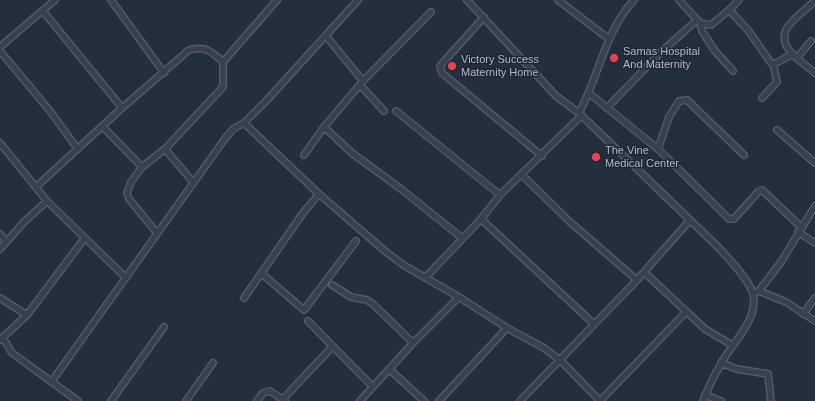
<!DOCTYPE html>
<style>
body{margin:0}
canvas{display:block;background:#242f3e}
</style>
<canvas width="815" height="401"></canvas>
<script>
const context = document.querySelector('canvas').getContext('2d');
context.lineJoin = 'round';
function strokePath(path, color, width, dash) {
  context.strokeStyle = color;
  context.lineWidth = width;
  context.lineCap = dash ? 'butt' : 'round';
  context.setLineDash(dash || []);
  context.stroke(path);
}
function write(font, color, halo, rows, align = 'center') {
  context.font = font + ' Arial,sans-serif';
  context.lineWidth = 3;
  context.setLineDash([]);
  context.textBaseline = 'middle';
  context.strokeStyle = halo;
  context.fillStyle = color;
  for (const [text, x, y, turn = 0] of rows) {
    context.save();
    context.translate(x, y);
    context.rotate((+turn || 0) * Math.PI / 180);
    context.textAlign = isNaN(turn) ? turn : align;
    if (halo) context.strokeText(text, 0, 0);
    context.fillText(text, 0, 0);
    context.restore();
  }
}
const street = new Path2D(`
 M 111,0 L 164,73
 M 467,0 L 556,96 L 579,113 L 718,247 C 728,258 749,279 753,294 C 759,319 733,342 722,362 C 715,374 708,388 703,401
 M 558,0 L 609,39
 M 679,0 L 700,23 L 702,31 L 715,51 L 733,71
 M 815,1 C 798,17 770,31 793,55 C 800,61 808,67 815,73
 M 729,10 L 748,30 L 771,63 L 776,63 L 793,54
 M 43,11 L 122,108
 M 484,17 L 440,66 L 442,73 L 542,156
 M 700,23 L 711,25 L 729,10 L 739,0
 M 326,36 L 363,81
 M 0,47 L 55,0
 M 0,51 L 50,111 L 77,148
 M 797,58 L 811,41
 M 360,85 L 384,111
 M 590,94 L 658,149 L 729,219 L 734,219 L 758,192 L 762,190 L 802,228
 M 762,98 L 777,82 L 773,63
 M 607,108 L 660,53 L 697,20
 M 396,111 L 500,195
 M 579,113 C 599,76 605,31 634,0
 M 244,123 L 319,194 L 386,252 L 405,266 L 459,297 L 507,328 L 544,348 L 560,360 L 600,401
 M 102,126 L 142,167
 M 324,127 L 352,153 L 401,189 L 462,238
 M 777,130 L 815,163
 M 0,143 L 47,201 L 126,278
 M 165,149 L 193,182
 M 658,149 L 669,117 L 679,101 L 687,100 L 744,155
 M 304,155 L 324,127 L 363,81 L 431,12
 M 522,175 L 570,222 L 637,280
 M 36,187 L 122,108 L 189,50 C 205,45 212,52 223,62
 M 481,219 L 594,324
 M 798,232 L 815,243
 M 157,233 L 129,199 L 127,193 L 131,182 L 142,167 L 165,149 L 223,87 L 223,62 L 277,0
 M 0,234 L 6,241
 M 0,249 L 25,221 L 47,201
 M 644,272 L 705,329 L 732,345
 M 261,273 L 304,310 L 356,241
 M 426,277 L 481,219 L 500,195 L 581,116
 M 332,285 L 351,297 L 367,300 L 373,304 L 413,343
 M 759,291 L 781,262 L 815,206
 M 755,292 L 759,291 L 786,302 L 815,321
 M 0,298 L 27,315
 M 244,298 L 303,213 L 319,194
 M 803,314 L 815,298
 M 308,321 L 372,386
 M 3,338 L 12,353 L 78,401
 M 0,340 L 27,315 L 84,239
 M 721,363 L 737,369 L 768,374 L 771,401
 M 389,369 L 424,401
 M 52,381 L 224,140 L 233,129 L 244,123 L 267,100 L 358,0
 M 705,395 L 721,401
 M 283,399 L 332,347
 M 111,401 L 164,327
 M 186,401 L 213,363
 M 257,401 L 263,393 L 270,391 L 285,401
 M 360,401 L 413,343 L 459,297
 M 439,401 L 507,328
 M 520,401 L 637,280 L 690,220
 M 600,401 L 686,312`);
strokePath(street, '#565f6c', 8);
strokePath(street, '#38414e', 5.5);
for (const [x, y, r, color] of [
 [614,58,5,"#e0444e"],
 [452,66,5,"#e0444e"],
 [596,157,5,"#e0444e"]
]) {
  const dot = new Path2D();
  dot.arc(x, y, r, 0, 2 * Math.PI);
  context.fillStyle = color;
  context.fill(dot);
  strokePath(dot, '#1d2633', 1.5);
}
write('11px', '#b4bcc9', '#1d2633', [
 ["Samas Hospital",623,52],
 ["And Maternity",623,65],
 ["Victory Success",461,60],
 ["Maternity Home",461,73],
 ["The Vine",605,151],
 ["Medical Center",605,164]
], 'left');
</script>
